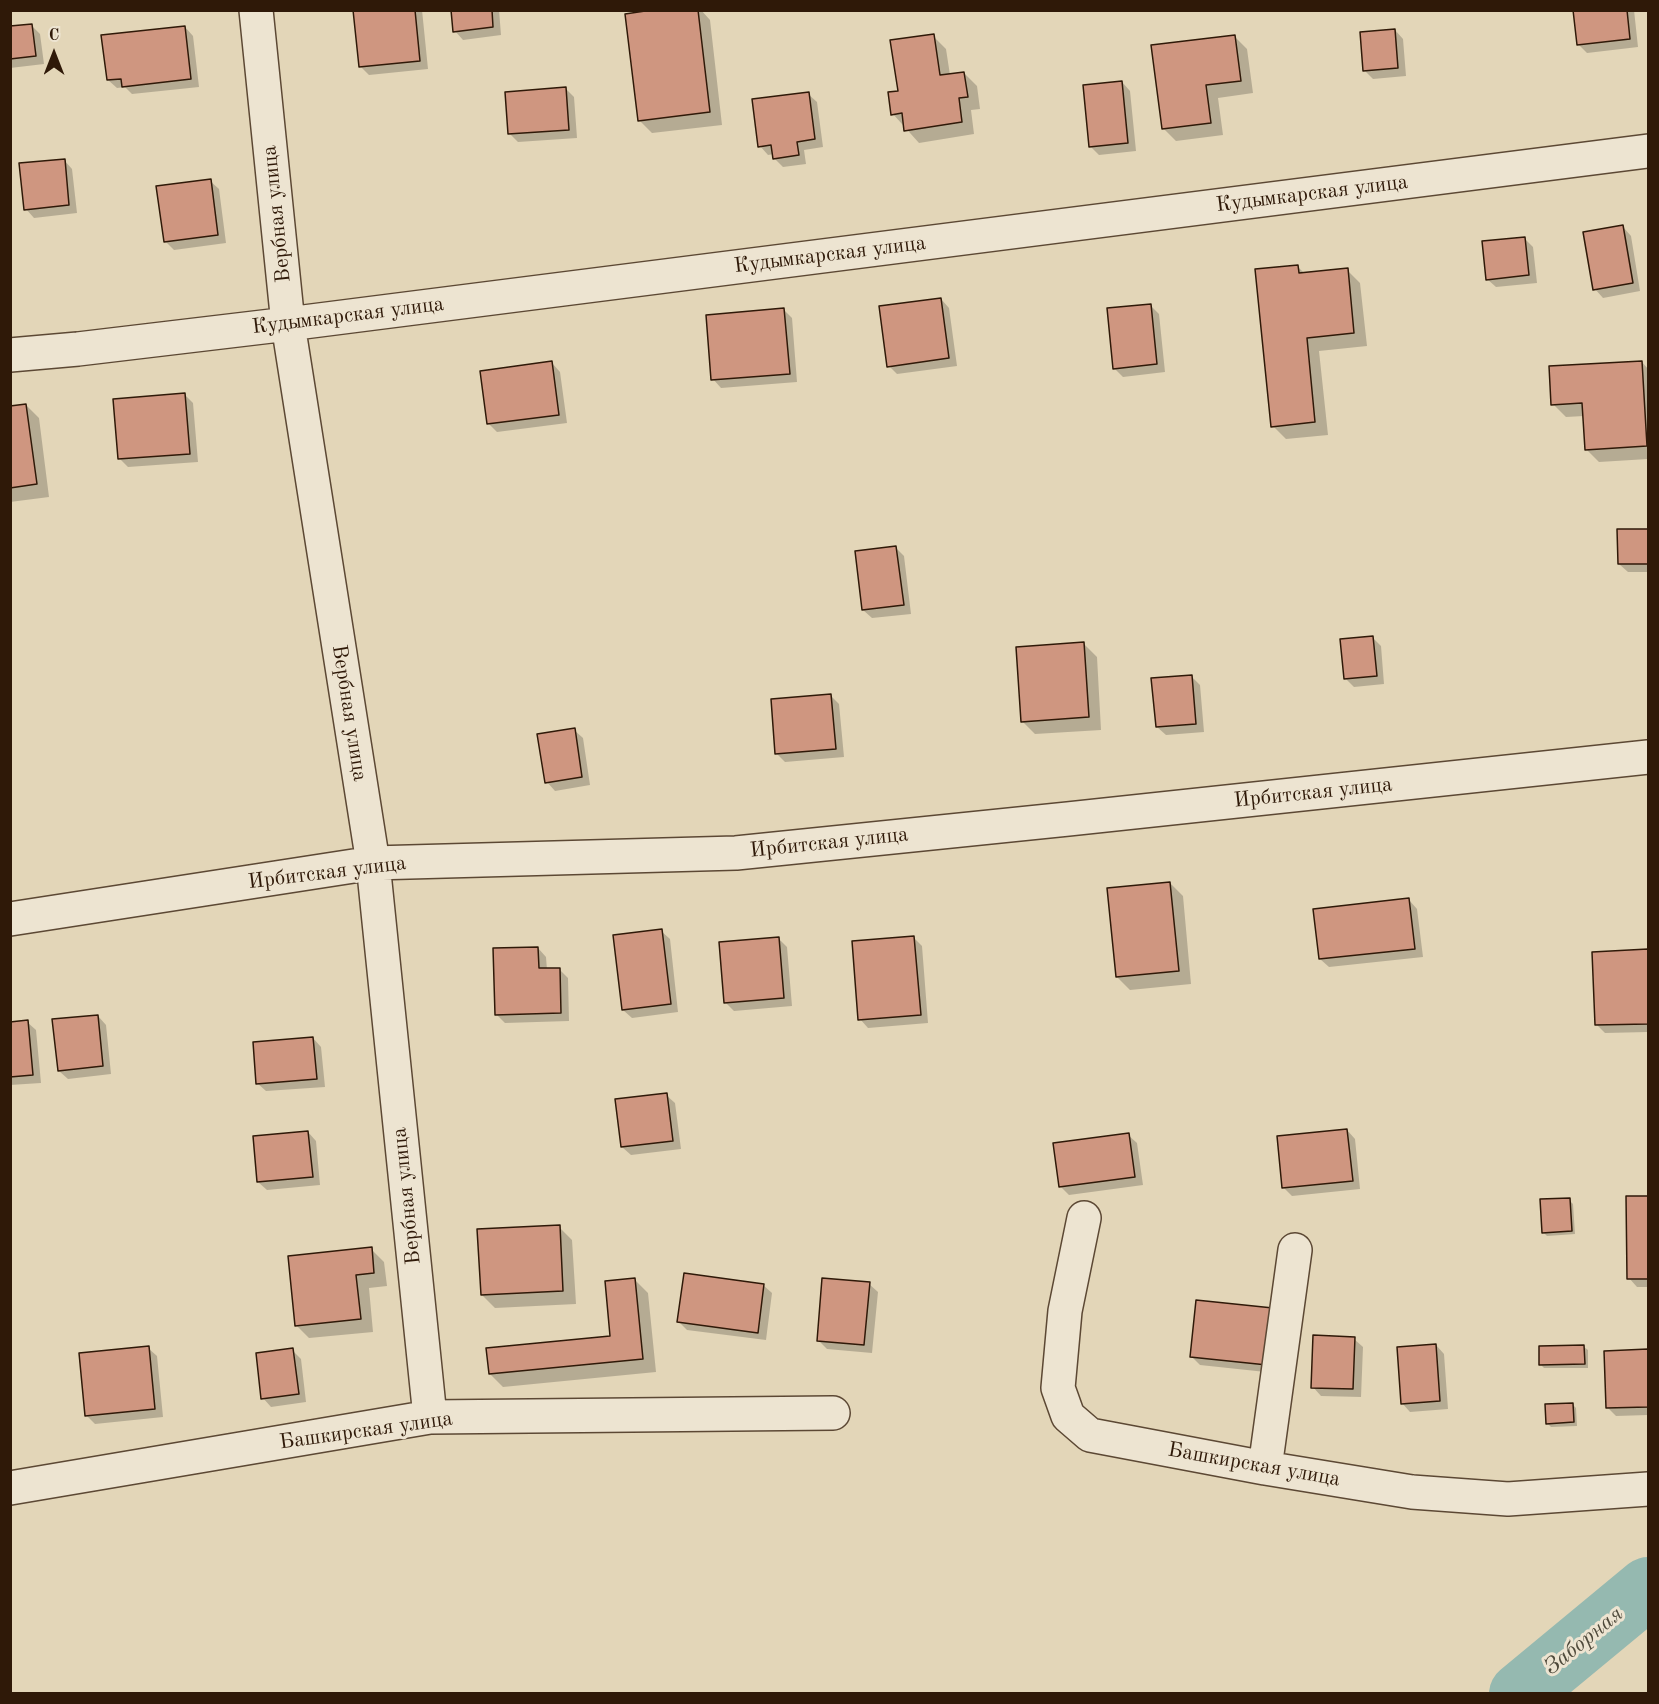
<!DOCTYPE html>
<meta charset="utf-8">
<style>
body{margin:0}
#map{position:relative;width:1659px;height:1704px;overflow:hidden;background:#e3d6b8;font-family:"Old Standard TT",serif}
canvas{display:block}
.frame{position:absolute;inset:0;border:12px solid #2f1908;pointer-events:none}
.north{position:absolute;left:24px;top:24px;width:60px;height:60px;-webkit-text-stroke:4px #ede4d1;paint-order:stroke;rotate:0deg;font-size:16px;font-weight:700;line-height:24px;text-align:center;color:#2f1908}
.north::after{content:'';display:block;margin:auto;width:21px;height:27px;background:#2f1908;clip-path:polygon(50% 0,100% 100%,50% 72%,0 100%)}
</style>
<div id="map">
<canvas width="1659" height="1704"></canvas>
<div class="frame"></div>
<div class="north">С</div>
</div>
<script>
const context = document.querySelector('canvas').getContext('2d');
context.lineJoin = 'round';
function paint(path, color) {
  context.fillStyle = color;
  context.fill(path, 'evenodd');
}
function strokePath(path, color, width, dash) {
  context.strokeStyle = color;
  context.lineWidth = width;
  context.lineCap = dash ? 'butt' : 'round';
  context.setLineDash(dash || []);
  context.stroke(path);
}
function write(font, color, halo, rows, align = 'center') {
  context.font = font + ' "Old Standard TT",serif';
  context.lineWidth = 6;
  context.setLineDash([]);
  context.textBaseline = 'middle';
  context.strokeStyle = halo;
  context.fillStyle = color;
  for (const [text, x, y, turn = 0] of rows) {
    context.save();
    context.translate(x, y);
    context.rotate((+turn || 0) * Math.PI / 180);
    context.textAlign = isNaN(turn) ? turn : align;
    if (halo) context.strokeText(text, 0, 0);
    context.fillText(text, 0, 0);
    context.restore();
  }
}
paint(new Path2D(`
 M 355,10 L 422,10 L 428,69 L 369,75 L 360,66 Z
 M 453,10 L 499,10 L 501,35 L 463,40 L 455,31 Z
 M 665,10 L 701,10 L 710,20 L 722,125 L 652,133 L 639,120 Z
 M 1575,10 L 1634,10 L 1638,47 L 1587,53 L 1579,45 Z
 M 31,25 L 40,34 L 44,64 L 10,68 L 10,28 Z
 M 185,27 L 193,36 L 199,87 L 132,94 L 125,87 L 117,88 L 108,80 Z
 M 1395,30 L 1403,39 L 1406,76 L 1373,79 L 1365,71 Z
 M 933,36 L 946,49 L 950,75 L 964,73 L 977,86 L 980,109 L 971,110 L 974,134 L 919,143 L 893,114 L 900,92 Z
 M 1234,36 L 1247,49 L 1253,93 L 1218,98 L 1223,135 L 1176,141 L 1163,128 Z
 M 1122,82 L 1130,91 L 1136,151 L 1099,155 L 1090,146 Z
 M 566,89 L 574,97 L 577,138 L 518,142 L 509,133 Z
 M 808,94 L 817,102 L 823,147 L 804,150 L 806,164 L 783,167 L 774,158 L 774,154 L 768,155 L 760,146 Z
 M 64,160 L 72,169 L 77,213 L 34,218 L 26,209 Z
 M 210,181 L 219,189 L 226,243 L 174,250 L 166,242 Z
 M 1623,227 L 1631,236 L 1640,291 L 1603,298 L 1595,289 Z
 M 1524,238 L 1533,247 L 1537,283 L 1496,287 L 1487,279 Z
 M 1297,266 L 1305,274 L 1347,270 L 1360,283 L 1367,346 L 1319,351 L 1328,435 L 1286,439 L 1273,426 Z
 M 941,299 L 949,308 L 957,366 L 897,374 L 889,366 Z
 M 1150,305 L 1159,314 L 1165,372 L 1123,377 L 1114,368 Z
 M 784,310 L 792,318 L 797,382 L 721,388 L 713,379 Z
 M 1642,362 L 1648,369 L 1648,459 L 1599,462 L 1586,449 L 1584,416 L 1566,417 L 1553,404 Z
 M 552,363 L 560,372 L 567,423 L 497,432 L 488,423 Z
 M 185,395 L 193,403 L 198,462 L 128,467 L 119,458 Z
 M 26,405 L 39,418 L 49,497 L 10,502 L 10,408 Z
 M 1648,530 L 1648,572 L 1628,572 L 1619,564 L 1618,531 Z
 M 896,548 L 904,556 L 911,614 L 872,618 L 863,610 Z
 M 1372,637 L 1381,646 L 1384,684 L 1354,687 L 1345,678 Z
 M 1084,644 L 1097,657 L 1101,730 L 1035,734 L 1022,721 Z
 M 1191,676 L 1200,685 L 1204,732 L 1166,735 L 1157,727 Z
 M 831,696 L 839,704 L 844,757 L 785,762 L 777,754 Z
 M 574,730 L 583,738 L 590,785 L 555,791 L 547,782 Z
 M 1170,883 L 1183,896 L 1191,984 L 1130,990 L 1117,977 Z
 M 1409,900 L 1417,909 L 1423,957 L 1329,967 L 1320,959 Z
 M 661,931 L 670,939 L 678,1012 L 632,1018 L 623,1010 Z
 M 778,938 L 787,947 L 792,1006 L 734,1011 L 725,1002 Z
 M 914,938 L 922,946 L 928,1023 L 868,1028 L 860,1019 Z
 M 538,948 L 546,957 L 547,970 L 559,969 L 568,978 L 569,1021 L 505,1023 L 496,1014 Z
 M 1648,951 L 1648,1032 L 1605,1033 L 1597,1025 L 1594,953 Z
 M 98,1016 L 106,1025 L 111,1074 L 68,1079 L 59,1071 Z
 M 27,1022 L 36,1030 L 41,1083 L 10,1085 L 10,1023 Z
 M 313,1038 L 321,1047 L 325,1087 L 266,1091 L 257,1083 Z
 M 666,1095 L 675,1103 L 681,1149 L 631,1155 L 622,1147 Z
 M 1347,1130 L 1355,1139 L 1360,1189 L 1292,1196 L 1283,1187 Z
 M 308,1132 L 316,1141 L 320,1185 L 267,1190 L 258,1182 Z
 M 1128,1135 L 1137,1143 L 1143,1185 L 1069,1195 L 1060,1186 Z
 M 1628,1198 L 1648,1198 L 1648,1287 L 1637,1287 L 1629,1278 Z
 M 1569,1200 L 1573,1204 L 1575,1234 L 1547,1236 L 1543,1232 Z
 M 559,1227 L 572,1240 L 576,1304 L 495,1308 L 482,1295 Z
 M 371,1249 L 384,1262 L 387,1286 L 369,1288 L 373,1332 L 309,1338 L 296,1325 Z
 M 635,1280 L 648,1293 L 656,1372 L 503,1387 L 490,1374 L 612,1337 Z
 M 869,1284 L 878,1292 L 872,1353 L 827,1349 L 819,1341 Z
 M 763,1285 L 772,1293 L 766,1340 L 687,1330 L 679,1322 Z
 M 1197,1302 L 1275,1373 L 1200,1365 L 1192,1357 Z
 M 1354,1339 L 1363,1347 L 1361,1397 L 1321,1396 L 1313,1387 Z
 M 1436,1345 L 1444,1354 L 1448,1409 L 1410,1412 L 1402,1403 Z
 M 1584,1347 L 1588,1350 L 1588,1368 L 1544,1368 L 1540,1364 Z
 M 148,1348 L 157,1356 L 163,1417 L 95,1424 L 87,1416 Z
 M 292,1350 L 301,1359 L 306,1402 L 271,1407 L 263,1398 Z
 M 1648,1351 L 1648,1415 L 1616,1416 L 1608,1408 L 1606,1352 Z
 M 1572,1404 L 1576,1408 L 1577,1426 L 1551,1427 L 1547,1423 Z`), '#0003');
strokePath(new Path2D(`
 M 1520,1694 L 1648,1588`), '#95b9b0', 62);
const building = new Path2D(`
 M 353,10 L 415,10 L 420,61 L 359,67 Z
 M 451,10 L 492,10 L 493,27 L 453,32 Z
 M 652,10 L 698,10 L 710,112 L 638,121 L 625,14 Z
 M 1573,10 L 1627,10 L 1630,39 L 1577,45 Z
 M 32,24 L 36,56 L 10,59 L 10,26 Z
 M 185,26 L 191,79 L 122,87 L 121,79 L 107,80 L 101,35 Z
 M 1395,29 L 1398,68 L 1363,71 L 1360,32 Z
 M 934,34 L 940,75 L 964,72 L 968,97 L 959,98 L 962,122 L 904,131 L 902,113 L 891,115 L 888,92 L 898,91 L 890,40 Z
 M 1235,35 L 1241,81 L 1206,85 L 1211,123 L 1162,129 L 1151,45 Z
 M 1122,81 L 1128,143 L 1089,147 L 1083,85 Z
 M 566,87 L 569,130 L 508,134 L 505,92 Z
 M 809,92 L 815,139 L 797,142 L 799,155 L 773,159 L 771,145 L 758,147 L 752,99 Z
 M 65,159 L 69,205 L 24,210 L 19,163 Z
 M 211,179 L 218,235 L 164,242 L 156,186 Z
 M 1623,225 L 1633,283 L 1593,290 L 1583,232 Z
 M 1525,237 L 1529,275 L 1486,280 L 1482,241 Z
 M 1298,265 L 1299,273 L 1348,268 L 1354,333 L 1307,338 L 1315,422 L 1271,427 L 1255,269 Z
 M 941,298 L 949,358 L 887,367 L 879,306 Z
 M 1151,304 L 1157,364 L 1113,369 L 1107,308 Z
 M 784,308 L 790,374 L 711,380 L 706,315 Z
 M 552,361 L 559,415 L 487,424 L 480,371 Z
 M 1642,361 L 1647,446 L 1585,450 L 1582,403 L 1551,405 L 1549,366 Z
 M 185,393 L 190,454 L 118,459 L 113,399 Z
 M 26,404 L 37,484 L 10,488 L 10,406 Z
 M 1617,529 L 1648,529 L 1648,564 L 1618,564 Z
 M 896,546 L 904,605 L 862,610 L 855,551 Z
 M 1373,636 L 1377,676 L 1344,679 L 1340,639 Z
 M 1084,642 L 1089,717 L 1021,722 L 1016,647 Z
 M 1192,675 L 1196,724 L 1156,727 L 1151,678 Z
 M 831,694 L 836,749 L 775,754 L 771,699 Z
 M 575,728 L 582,777 L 545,783 L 537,734 Z
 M 1170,882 L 1179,971 L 1116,977 L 1107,888 Z
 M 1409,898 L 1415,949 L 1319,959 L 1313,909 Z
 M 662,929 L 671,1004 L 622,1010 L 613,935 Z
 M 914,936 L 921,1015 L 858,1020 L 852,941 Z
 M 779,937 L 784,998 L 724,1003 L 719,942 Z
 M 538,947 L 539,968 L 560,968 L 561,1013 L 495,1015 L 493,948 Z
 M 1648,949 L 1648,1024 L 1595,1025 L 1592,952 Z
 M 98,1015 L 103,1066 L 58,1071 L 52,1019 Z
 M 28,1020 L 33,1075 L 10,1077 L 10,1022 Z
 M 313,1037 L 317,1079 L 256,1084 L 253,1042 Z
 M 667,1093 L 673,1141 L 621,1147 L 615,1099 Z
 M 1347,1129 L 1353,1181 L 1282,1188 L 1277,1136 Z
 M 308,1131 L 313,1177 L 257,1182 L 253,1136 Z
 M 1129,1133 L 1135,1177 L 1059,1187 L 1053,1143 Z
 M 1626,1196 L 1648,1196 L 1648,1279 L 1627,1279 Z
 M 1570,1198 L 1572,1231 L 1542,1233 L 1540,1199 Z
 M 560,1225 L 563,1291 L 481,1295 L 477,1229 Z
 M 372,1247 L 374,1273 L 356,1275 L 361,1319 L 295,1326 L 288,1256 Z
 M 684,1273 L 764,1284 L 758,1333 L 677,1322 Z
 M 635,1278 L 643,1359 L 489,1374 L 486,1348 L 610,1336 L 605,1281 Z
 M 822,1278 L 870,1282 L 864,1345 L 817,1341 Z
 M 1196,1300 L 1273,1308 L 1267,1365 L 1190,1357 Z
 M 1313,1335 L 1355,1337 L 1353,1389 L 1311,1388 Z
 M 1436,1344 L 1440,1401 L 1401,1404 L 1397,1347 Z
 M 1584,1345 L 1585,1364 L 1539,1365 L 1539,1346 Z
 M 149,1346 L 155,1409 L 85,1416 L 79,1353 Z
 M 293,1348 L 299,1394 L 261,1399 L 256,1353 Z
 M 1648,1349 L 1648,1407 L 1606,1408 L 1604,1351 Z
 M 1573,1403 L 1574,1422 L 1546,1424 L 1545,1404 Z`);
paint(building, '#cf9680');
strokePath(building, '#2f1908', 1.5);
const minor = new Path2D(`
 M 256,10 L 288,324 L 373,863 L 430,1417
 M 10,355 L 78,349 L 288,324 L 1648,151
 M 10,919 L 373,863 L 736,853 L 1068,819 L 1648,757
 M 1084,1218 L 1065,1311 L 1058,1388 L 1068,1416 L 1090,1435 L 1265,1468 L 1412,1492 L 1508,1499 L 1648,1489
 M 1265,1468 L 1295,1250
 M 10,1488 L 430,1417 L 833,1413`);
strokePath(minor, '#5c4834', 36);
strokePath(minor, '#ede4d1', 33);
write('21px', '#2f1908', '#ede4d1', [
 ["Кудымкарская улица",1312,194,-7],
 ["Вербная улица",277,214,-96],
 ["Кудымкарская улица",830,255,-7],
 ["Кудымкарская улица",348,316,-7],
 ["Вербная улица",349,713,81],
 ["Ирбитская улица",1313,793,-6],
 ["Ирбитская улица",829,843,-6],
 ["Ирбитская улица",327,873,-7],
 ["Вербная улица",407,1196,-96],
 ["Башкирская улица",366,1431,-8],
 ["Башкирская улица",1254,1465,10]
]);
write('italic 22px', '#4e493a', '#ede4d1', [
 ["Заборная",1584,1641,-39]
]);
</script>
